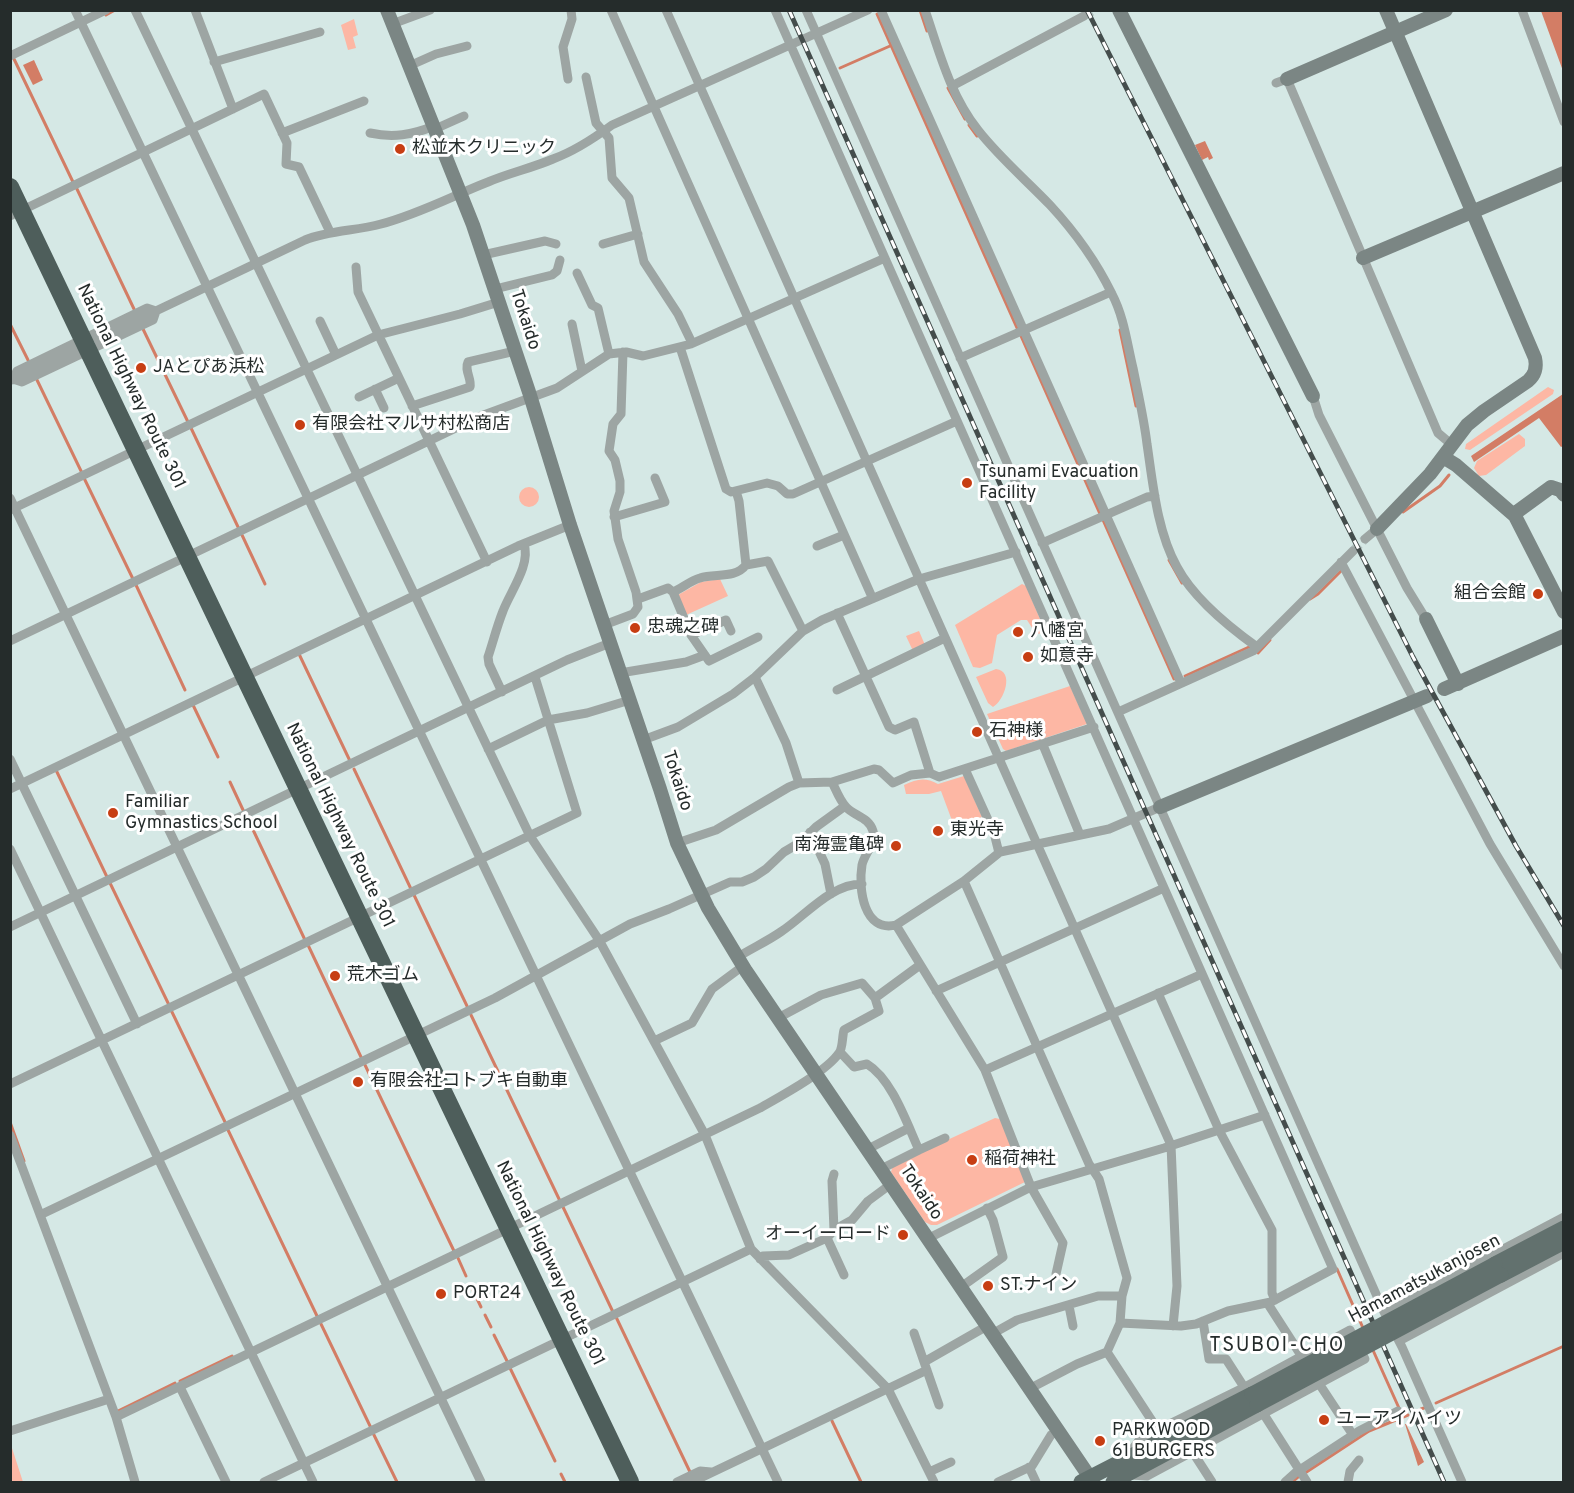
<!DOCTYPE html>
<meta charset="utf-8">
<style>
body{margin:0}
#map{position:relative;width:1574px;height:1493px;overflow:hidden;background:#d5e8e5;font-family:Overpass,sans-serif}
canvas{display:block}
.frame{position:absolute;inset:0;border:12px solid #252c2b;pointer-events:none}
</style>
<div id="map">
<canvas width="1574" height="1493"></canvas>
<div class="frame"></div>
</div>
<script>
const context = document.querySelector('canvas').getContext('2d');
context.lineJoin = 'round';
function paint(path, color) {
  context.fillStyle = color;
  context.fill(path, 'evenodd');
}
function strokePath(path, color, width, dash) {
  context.strokeStyle = color;
  context.lineWidth = width;
  context.lineCap = dash ? 'butt' : 'round';
  context.setLineDash(dash || []);
  context.stroke(path);
}
function write(font, color, halo, rows, align = 'center') {
  context.font = font + ' Overpass,"Noto Sans JP",sans-serif';
  context.lineWidth = 6;
  context.setLineDash([]);
  context.textBaseline = 'middle';
  context.strokeStyle = halo;
  context.fillStyle = color;
  for (const [text, x, y, turn = 0] of rows) {
    context.save();
    context.translate(x, y);
    context.rotate((+turn || 0) * Math.PI / 180);
    context.textAlign = isNaN(turn) ? turn : align;
    if (halo) context.strokeText(text, 0, 0);
    context.fillText(text, 0, 0);
    context.restore();
  }
}
paint(new Path2D(`
 M 354,19 L 358,35 L 353,37 L 356,48 L 348,50 L 341,25 Z
 M 1548,387 L 1554,390 L 1553,394 L 1470,450 L 1465,449 L 1466,444 Z
 M 1519,434 L 1525,439 L 1525,446 L 1486,475 L 1479,476 L 1474,468 L 1477,461 Z
 M519 497a10 10 0 1 1 20 0a10 10 0 1 1-20 0Z
 M 720,579 L 728,596 L 686,615 L 678,595 L 701,582 Z
 M 1022,584 L 1026,586 L 1043,626 L 1043,633 L 1036,634 L 1027,620 L 1021,620 L 997,635 L 992,663 L 980,668 L 973,667 L 955,625 Z
 M 919,631 L 925,645 L 913,651 L 906,636 Z
 M 996,669 C 1015,671 1004,701 993,707 L 988,703 L 976,677 Z
 M 1070,686 L 1087,724 L 1006,751 L 1003,749 L 987,714 Z
 M 964,776 L 982,817 L 954,826 L 941,791 L 929,794 L 906,794 L 904,785 C 917,779 925,777 938,784 Z
 M 995,1118 L 1000,1119 L 1025,1182 L 937,1225 L 931,1225 L 925,1222 L 891,1172 L 893,1165 Z
 M 10,1445 L 11,1445 L 23,1482 L 11,1482 Z`), '#fdb7a4');
paint(new Path2D(`
 M 1541,11 L 1563,11 L 1563,71 Z
 M 34,60 L 43,80 L 33,85 L 23,65 Z
 M 1205,141 L 1213,158 L 1209,160 L 1208,157 L 1202,160 L 1195,145 Z
 M 1563,394 L 1563,446 L 1561,447 L 1539,418 L 1474,462 L 1471,456 Z
 M 1405,1424 L 1406,1424 L 1424,1462 L 1418,1466 Z`), '#d37d65');
strokePath(new Path2D(`
 M 920,10 L 927,31
 M 877,14 L 1017,328
 M 106,15 L 115,10
 M 14,59 L 73,182
 M 840,68 L 890,46
 M 948,88 L 965,119
 M 969,125 L 977,136
 M 76,187 L 134,309
 M 10,324 L 28,360
 M 143,329 L 188,422
 M 1120,330 L 1136,406
 M 1021,336 L 1100,514
 M 37,380 L 82,473
 M 191,428 L 239,529
 M 84,478 L 133,579
 M 1403,512 L 1440,486 L 1449,475
 M 1103,520 L 1174,679
 M 242,535 L 265,584
 M 1169,560 L 1182,583
 M 136,585 L 185,690
 M 1310,599 L 1318,594 L 1342,570
 M 1258,653 L 1270,640
 M 299,654 L 350,761
 M 1185,676 L 1249,647
 M 193,705 L 218,757
 M 354,769 L 411,889
 M 56,770 L 107,877
 M 230,782 L 244,812
 M 247,817 L 305,940
 M 110,883 L 169,1005
 M 414,895 L 467,1006
 M 308,945 L 361,1057
 M 171,1010 L 225,1122
 M 471,1015 L 560,1201
 M 365,1065 L 454,1251
 M 10,1122 L 24,1161
 M 228,1130 L 317,1316
 M 563,1207 L 613,1312
 M 458,1258 L 466,1276
 M 1337,1269 L 1363,1328
 M 470,1284 L 481,1307
 M 485,1315 L 491,1327
 M 616,1317 L 690,1472
 M 321,1324 L 371,1428
 M 494,1335 L 508,1363
 M 1372,1348 L 1403,1417
 M 510,1368 L 555,1461
 M 180,1381 L 232,1356
 M 1436,1403 L 1564,1346
 M 1421,1409 L 1424,1408
 M 118,1411 L 175,1383
 M 832,1421 L 861,1482
 M 373,1433 L 397,1482
 M 1305,1473 L 1369,1431 L 1408,1415
 M 561,1474 L 565,1482
 M 1292,1482 L 1298,1477`), '#d37d65', 3);
strokePath(new Path2D(`
 M 1084,16 L 1094,10
 M 1353,551 L 1365,539`), '#b2c2c0', 9, [9, 4.5]);
strokePath(new Path2D(`
 M 75,10 L 778,1482
 M 135,10 L 530,836 L 599,940 L 705,1135 L 751,1249 L 888,1389 L 934,1482
 M 195,10 L 233,109
 M 611,10 L 872,597
 M 666,10 L 1171,1145 L 1177,1286 L 1173,1326
 M 775,10 L 1333,1269 L 1271,1302 L 1228,1311 L 1196,1324 L 1181,1326 L 1120,1323
 M 806,10 L 1384,1312 L 1402,1347 L 1462,1482
 M 881,10 L 1181,683
 M 925,10 C 939,51 950,95 978,130 C 999,157 1026,180 1050,205 C 1075,232 1096,261 1112,294 C 1124,317 1127,343 1133,368 C 1138,393 1144,419 1147,444 C 1153,484 1157,531 1177,567 C 1193,597 1229,627 1257,647
 M 1522,10 L 1564,122
 M 392,24 L 430,10
 M 10,56 L 106,10
 M 214,62 L 320,32
 M 409,66 L 436,54 L 467,46
 M 586,77 L 596,123 L 609,138 L 612,178 L 629,198 L 644,262 L 678,314 L 692,343
 M 568,79 L 563,47 L 572,19 L 571,10
 M 1276,83 L 1287,79 L 1438,433 L 1451,444
 M 952,86 L 1084,16
 M 435,129 L 464,116
 M 282,133 L 364,101
 M 370,133 C 393,138 412,135 434,126
 M 10,216 L 264,94 L 287,143 L 286,164 L 299,167 L 330,232
 M 603,244 L 638,234
 M 483,255 L 545,241 L 556,244
 M 356,267 L 358,292 L 487,562
 M 577,273 L 592,305 L 598,308 L 609,354
 M 495,289 L 552,275 L 557,271 L 560,260
 M 147,308 L 156,311 L 153,320 L 22,382 L 13,379 L 17,371 Z
 M 320,321 L 336,355
 M 572,324 L 582,371
 M 97,339 L 305,240 C 330,230 356,231 381,224 C 419,214 452,196 488,182 C 509,173 532,168 553,159 C 575,151 593,139 612,125 L 868,10
 M 680,347 L 726,489 L 731,492 L 767,483 L 778,486 L 787,494 L 793,494 L 957,421
 M 960,358 L 1111,292
 M 12,380 L 75,350
 M 375,389 L 384,408
 M 1313,396 L 1319,415 L 1407,588 L 1426,619
 M 359,397 L 399,378
 M 412,406 L 470,387 C 472,379 464,370 468,362 L 515,351
 M 736,491 L 739,501 L 746,565
 M 10,498 L 481,1482
 M 10,510 L 378,335 L 460,314 L 499,302
 M 614,517 L 665,502 L 655,478
 M 1365,539 L 1377,529
 M 1042,543 L 1147,497 L 1155,496
 M 817,546 L 844,535
 M 1341,562 L 1490,844 L 1564,966
 M 673,592 C 682,588 690,581 700,578 C 715,573 735,579 746,565 L 768,561 L 803,631
 M 638,599 L 668,588 L 673,592 L 691,635 L 709,661 L 758,637
 M 837,613 L 889,727 L 895,730 L 914,722 L 930,773 L 939,777 L 1094,727
 M 604,625 L 633,614 L 638,607 L 636,592 L 618,539 L 614,511 L 620,492 L 620,481 L 615,460 L 609,451 L 613,424 L 621,414 L 623,352
 M 691,635 L 726,620 L 731,631
 M 10,641 L 481,416 L 557,388 L 609,354 L 626,352 L 643,356 L 691,344 L 885,258
 M 620,673 L 686,662 L 705,655
 M 755,677 L 786,743 L 799,783
 M 837,690 L 945,638
 M 502,692 L 489,664 L 488,657 C 493,642 497,626 503,611 C 510,592 531,565 524,544
 M 1118,712 L 1253,651 L 1353,551
 M 643,740 L 678,727 L 733,694 L 755,677 L 803,631 L 822,620 L 919,579 L 1016,552
 M 1043,745 L 1080,835
 M 488,749 L 548,720 L 587,713 L 630,700
 M 10,759 L 137,1024
 M 965,769 L 994,833 L 999,853
 M 832,782 C 836,790 840,801 846,807 C 854,816 869,817 873,831 C 877,842 864,854 862,865 C 858,889 864,933 896,925 L 964,881 L 1000,852 L 1109,829 L 1160,807
 M 10,789 L 518,546 L 570,525
 M 810,832 L 825,864 L 831,894
 M 677,843 L 716,830 L 789,787 L 799,783 L 832,782 L 874,769 L 879,770 L 893,783 L 911,775 L 930,773
 M 10,849 L 313,1482
 M 964,881 L 1089,1164 L 1099,1179 L 1127,1278 L 1122,1296 L 1120,1323 L 1107,1352 L 1077,1364 L 1029,1389
 M 896,925 L 985,1070 L 1031,1187 L 1063,1243 L 1056,1274
 M 10,927 L 567,660 L 610,643
 M 738,957 C 752,948 768,941 782,931 C 806,915 831,884 862,884
 M 936,991 L 1164,888
 M 1158,993 L 1219,1130 L 1272,1230 L 1272,1293 L 1275,1300
 M 778,1018 L 821,995 L 862,983 L 875,998
 M 654,1041 L 692,1023 L 712,989 L 743,966
 M 840,1052 L 854,1067 L 867,1064 C 892,1079 907,1124 919,1150 L 881,1169
 M 985,1070 L 1202,974
 M 10,1084 L 577,813 L 535,677
 M 10,1135 L 116,1417 L 135,1482
 M 868,1149 L 909,1128
 M 919,1150 L 945,1138
 M 834,1174 L 832,1181 L 834,1230
 M 40,1215 L 495,998 L 630,924 L 669,909 L 730,882 L 742,882 L 754,877 L 766,869 L 784,852 L 801,842 L 816,827 L 845,806
 M 827,1238 L 844,1275
 M 929,1238 L 1031,1187 L 1164,1148 L 1265,1115
 M 760,1259 L 763,1256 L 789,1255 L 827,1238 L 834,1230 L 852,1220 L 868,1201 L 891,1184
 M 961,1287 L 1003,1257 L 993,1220 L 987,1208
 M 1268,1304 L 1304,1360
 M 1069,1306 L 1073,1326
 M 1384,1312 L 1564,1217
 M 1203,1321 L 1209,1359 L 1226,1359 L 1244,1387
 M 914,1333 L 939,1405
 M 992,1334 L 1017,1320 L 1098,1296 L 1122,1296
 M 1399,1341 L 1564,1253
 M 1107,1352 L 1158,1430
 M 924,1362 L 987,1326
 M 1316,1379 L 1353,1435
 M 180,1387 L 226,1482
 M 1263,1413 L 1307,1482
 M 116,1417 L 760,1108 C 781,1096 826,1072 839,1053 C 843,1048 842,1037 844,1030 L 879,1011 L 875,998 L 920,965
 M 10,1431 L 109,1399
 M 1192,1451 L 1212,1482
 M 1127,1456 L 1141,1438 L 1245,1387 L 1350,1330 L 1365,1359 L 1147,1476 L 1131,1475
 M 1029,1467 L 1036,1482
 M 929,1472 L 951,1462
 M 264,1482 L 751,1249
 M 677,1482 L 700,1471 L 711,1472
 M 692,1482 L 927,1370
 M 998,1482 L 1032,1466 L 1051,1435 L 1057,1431
 M 1285,1482 L 1295,1473 L 1359,1431 L 1398,1411
 M 1348,1482 L 1350,1471 L 1359,1460`), '#9da5a3', 9);
strokePath(new Path2D(`
 M 387,10 L 473,225 L 529,392 L 570,525 L 660,789 L 677,843 L 708,908 L 746,971 L 1093,1482
 M 1119,10 L 1313,396
 M 1287,79 L 1446,10
 M 1363,258 L 1564,173
 M 1443,457 L 1456,465 L 1515,516 L 1564,612
 M 1514,514 L 1551,487 L 1560,490 L 1564,495
 M 1377,529 L 1430,474 L 1467,425 L 1484,411 L 1528,381 C 1535,375 1537,367 1535,358 L 1386,10
 M 1426,619 L 1458,684
 M 1444,689 L 1564,636
 M 1160,807 L 1427,696`), '#7b8684', 14);
strokePath(new Path2D(`
 M 1495,1264 L 1564,1228
 M 1501,1275 L 1564,1242
 M 1081,1482 L 1252,1394
 M 1113,1482 L 1257,1405`), '#62716e', 15);
strokePath(new Path2D(`
 M 10,187 L 630,1482`), '#4e5e5b', 18);
const rail = new Path2D(`
 M 789,10 L 1444,1482
 M 1087,10 L 1413,657 L 1516,846 L 1564,926`);
strokePath(rail, '#444d4c', 5);
strokePath(rail, '#fff', 3, [9]);
strokePath(new Path2D(`
 M 1252,1394 L 1495,1264
 M 1257,1405 L 1501,1275`), '#62716e', 15);
for (const [x, y, r, color] of [
 [400,149,6,"#c73e13"],
 [141,368,6,"#c73e13"],
 [300,425,6,"#c73e13"],
 [967,483,6,"#c73e13"],
 [1538,594,6,"#c73e13"],
 [635,628,6,"#c73e13"],
 [1018,632,6,"#c73e13"],
 [1028,657,6,"#c73e13"],
 [977,732,6,"#c73e13"],
 [113,813,6,"#c73e13"],
 [938,831,6,"#c73e13"],
 [896,846,6,"#c73e13"],
 [335,976,6,"#c73e13"],
 [358,1082,6,"#c73e13"],
 [972,1160,6,"#c73e13"],
 [903,1235,6,"#c73e13"],
 [988,1286,6,"#c73e13"],
 [441,1294,6,"#c73e13"],
 [1324,1420,6,"#c73e13"],
 [1100,1441,6,"#c73e13"]
]) {
  const dot = new Path2D();
  dot.arc(x, y, r, 0, 2 * Math.PI);
  context.fillStyle = color;
  context.fill(dot);
  strokePath(dot, '#fff', 2);
}
write('18px', '#252c2b', '#fff', [
 ["松並木クリニック",412,149],
 ["JAとぴあ浜松",153,368],
 ["有限会社マルサ村松商店",312,425],
 ["Tsunami Evacuation",979,473],
 ["Facility",979,494],
 ["組合会館",1526,594,"right"],
 ["忠魂之碑",647,628],
 ["八幡宮",1030,632],
 ["如意寺",1040,657],
 ["石神様",989,732],
 ["Familiar",125,803],
 ["Gymnastics School",125,824],
 ["東光寺",950,831],
 ["南海霊亀碑",884,846,"right"],
 ["荒木ゴム",347,976],
 ["有限会社コトブキ自動車",370,1082],
 ["稲荷神社",984,1160],
 ["オーイーロード",891,1235,"right"],
 ["ST.ナイン",1000,1286],
 ["PORT24",453,1294],
 ["ユーアイハイツ",1336,1420],
 ["PARKWOOD",1112,1431],
 ["61 BURGERS",1112,1452]
], 'left');
write('18px', '#252c2b', '#fff', [
 ["Tokaido",524,320,72],
 ["National Highway Route 301",130,387,64],
 ["Tokaido",676,781,72],
 ["National Highway Route 301",339,826,64],
 ["Tokaido",920,1193,56],
 ["National Highway Route 301",549,1264,64],
 ["Hamamatsukanjosen",1425,1280,-28]
]);
context.letterSpacing = '1.5px';
write('20px', '#252c2b', '#fff', [
 ["TSUBOI-CHO",1277,1347]
]);
context.letterSpacing = '0px';
</script>
